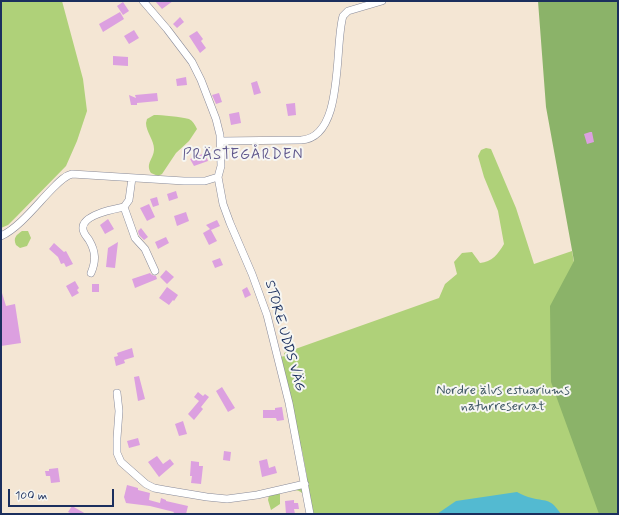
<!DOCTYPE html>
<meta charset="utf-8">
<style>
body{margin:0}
#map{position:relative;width:619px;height:515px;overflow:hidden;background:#f4e6d4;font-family:Mynerve,sans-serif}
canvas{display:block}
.frame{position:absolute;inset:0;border:2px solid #1b2f5e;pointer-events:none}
.scale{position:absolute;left:8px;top:489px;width:106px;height:18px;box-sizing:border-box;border:2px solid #1b2f5e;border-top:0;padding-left:5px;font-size:12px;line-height:14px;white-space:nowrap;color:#1b2f5e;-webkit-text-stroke:3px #f6f6f2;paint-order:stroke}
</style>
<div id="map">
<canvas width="619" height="515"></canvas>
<div class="frame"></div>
<div class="scale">100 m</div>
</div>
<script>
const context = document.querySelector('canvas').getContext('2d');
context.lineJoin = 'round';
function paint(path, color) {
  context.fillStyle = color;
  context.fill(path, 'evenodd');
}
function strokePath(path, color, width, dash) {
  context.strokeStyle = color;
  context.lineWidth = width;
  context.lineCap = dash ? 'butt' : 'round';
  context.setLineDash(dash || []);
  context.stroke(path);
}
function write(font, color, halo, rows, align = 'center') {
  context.font = font + ' Mynerve,sans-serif';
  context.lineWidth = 4;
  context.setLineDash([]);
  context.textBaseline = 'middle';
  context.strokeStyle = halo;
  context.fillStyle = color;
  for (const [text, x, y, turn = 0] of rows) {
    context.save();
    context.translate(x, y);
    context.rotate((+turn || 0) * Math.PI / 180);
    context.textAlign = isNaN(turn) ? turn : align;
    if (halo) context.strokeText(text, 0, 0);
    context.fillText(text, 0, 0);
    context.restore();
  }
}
paint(new Path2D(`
 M 1,1 L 62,1 L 83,79 L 87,111 L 77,141 L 66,166 L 19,214 L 8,225 L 1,228 Z
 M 154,115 C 162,115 181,117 189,119 C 193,121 195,125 197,129 L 189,141 L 176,153 L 162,174 L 158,176 L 151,173 C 145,163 154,159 154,149 C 154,140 146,132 146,123 L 147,119 Z
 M 486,148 L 491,149 L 516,208 L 534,264 L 572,251 L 618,514 L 313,514 L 306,483 L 307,477 L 302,450 L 299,444 L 280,357 L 285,356 L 284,353 L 439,298 L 445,284 L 457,274 L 454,262 L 462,253 L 472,252 L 480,263 C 492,262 498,254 504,244 L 498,211 L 484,177 L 478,156 L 481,150 Z
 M 22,231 L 28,231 L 31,238 L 27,246 L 20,248 L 16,245 C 13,238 16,235 22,231 Z
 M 301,488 L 303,491 L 303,494 C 296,487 289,491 280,493 L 280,504 L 271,510 L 268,500 L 269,495 L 278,492 Z`), '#afd179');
paint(new Path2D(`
 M 538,1 L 618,1 L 618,514 L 599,514 L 551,382 L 550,306 L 574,261 L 546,107 Z`), '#8bb369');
paint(new Path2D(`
 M 517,492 C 521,494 527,497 532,498 C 548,502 550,498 561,514 L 437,514 L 456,501 Z`), '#53bad1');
paint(new Path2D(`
 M 155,1 L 173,1 L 162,9 Z
 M 123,2 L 129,11 L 123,15 L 117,6 Z
 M 120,12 L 124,19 L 103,32 L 99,24 Z
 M 180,17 L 184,22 L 177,28 L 173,24 Z
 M 134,30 L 139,38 L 129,44 L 124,36 Z
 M 197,31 L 203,39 L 201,41 L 206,48 L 200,53 L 189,36 Z
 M 113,56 L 128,57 L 128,66 L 113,65 Z
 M 186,77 L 187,85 L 177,86 L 176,79 Z
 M 257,81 L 261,93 L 254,95 L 251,83 Z
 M 157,93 L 158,101 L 137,103 L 137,105 L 131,105 L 129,95 L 136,98 L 135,95 Z
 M 219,93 L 222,102 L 216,104 L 212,95 Z
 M 295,103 L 296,115 L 288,116 L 286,104 Z
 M 239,112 L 241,123 L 231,125 L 229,114 Z
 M 590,132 L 592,132 L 594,142 L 587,144 L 584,134 Z
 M 205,153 L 208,161 L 194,166 L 190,159 Z
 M 176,191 L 178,198 L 169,201 L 167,194 Z
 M 157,197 L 159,205 L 153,207 L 150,199 Z
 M 149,204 L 155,217 L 147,221 L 140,208 Z
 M 186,212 L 189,221 L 177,226 L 174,216 Z
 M 108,219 L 114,229 L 105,234 L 100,225 Z
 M 217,220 L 220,226 L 211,230 L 217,241 L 209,245 L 203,233 L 210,229 L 206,225 Z
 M 141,228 L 148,237 L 144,240 L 139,235 L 138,231 Z
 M 166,237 L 169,243 L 158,249 L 155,242 Z
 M 118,242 L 115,268 L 106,267 L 108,248 Z
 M 54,243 L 64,252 L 66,251 L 73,264 L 66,267 L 64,263 L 61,264 L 58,257 L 49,249 Z
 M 220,258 L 223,265 L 215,268 L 212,261 Z
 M 166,270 L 174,277 L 167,284 L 160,277 Z
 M 150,273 L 152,275 L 156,276 L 157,279 L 135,288 L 132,279 Z
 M 75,281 L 79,288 L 77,290 L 79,293 L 72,297 L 66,286 Z
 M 92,284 L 99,284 L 99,292 L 92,292 Z
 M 167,287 L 178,295 L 174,301 L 173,300 L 169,305 L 159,298 Z
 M 247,287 L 251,295 L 245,298 L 242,290 Z
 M 1,293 L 2,293 L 6,306 L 15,304 L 21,343 L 1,346 Z
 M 132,348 L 134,357 L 124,360 L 125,363 L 116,366 L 114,357 L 118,356 L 117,353 Z
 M 139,376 L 145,399 L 138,401 L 134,377 Z
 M 222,387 L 235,408 L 228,412 L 216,391 Z
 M 198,392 L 203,396 L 205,394 L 209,397 L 201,407 L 203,409 L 194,420 L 188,414 L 199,401 L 194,397 Z
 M 282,407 L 284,420 L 277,421 L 276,418 L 263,418 L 263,410 L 275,410 L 275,408 Z
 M 183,421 L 187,434 L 179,436 L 175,424 Z
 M 138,438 L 140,445 L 129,448 L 127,441 Z
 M 224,451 L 231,452 L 230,461 L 223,460 Z
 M 157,456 L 163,464 L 170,459 L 174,464 L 159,477 L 148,462 Z
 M 267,459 L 269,468 L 275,466 L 277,473 L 262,477 L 259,461 Z
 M 191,461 L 199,462 L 199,466 L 203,466 L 201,484 L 191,483 L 192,476 L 190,476 Z
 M 58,468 L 60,482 L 51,483 L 50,476 L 46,476 L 45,471 L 49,471 L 49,469 Z
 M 127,485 L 138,488 L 138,490 L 150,493 L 149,500 L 160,503 L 161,498 L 166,500 L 166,501 L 188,506 L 186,514 L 173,514 L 174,512 L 150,506 L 126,503 L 124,497 Z
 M 294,500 L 294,503 L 298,503 L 299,509 L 294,509 L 295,514 L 286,514 L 285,501 Z
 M 72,506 L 86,514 L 72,514 L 68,512 Z`), '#dca0e0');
const minor = new Path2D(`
 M 221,141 L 301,140 C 345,138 334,45 343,16 L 348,11 L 382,1
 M 218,177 L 223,204 L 230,223 L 252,274 L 267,315 L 289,403 L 310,514
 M 124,207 L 135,238 L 145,249 L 155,271
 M 1,236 C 19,228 38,203 52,189 C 58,183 64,176 72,174 L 184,181 L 205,181 L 218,177 L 221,166 L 220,135 L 216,119 L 201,80 L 192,62 L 167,29 L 143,1
 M 91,273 C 96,261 96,252 89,240 C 87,237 83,233 83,229 C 81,215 114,209 124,207 L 129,200 L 132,178
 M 117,393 L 119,411 L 117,438 L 117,453 L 121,462 L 146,484 L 154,488 L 165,490 L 207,497 L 227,499 L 257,495 L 305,484`);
strokePath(minor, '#888a99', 8);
strokePath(minor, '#fff', 7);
write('14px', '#1b2f5e', '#f6f6f2', [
 ["STORE UDDS VÄG",284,336,74]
]);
write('14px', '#405865', '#f6f6f2', [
 ["Nordre älvs estuariums",503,391],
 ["naturreservat",503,407]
]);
context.letterSpacing = '1px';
write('15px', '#5f578c', '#f6f6f2', [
 ["PRÄSTEGÅRDEN",243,156]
]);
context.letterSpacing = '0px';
</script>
